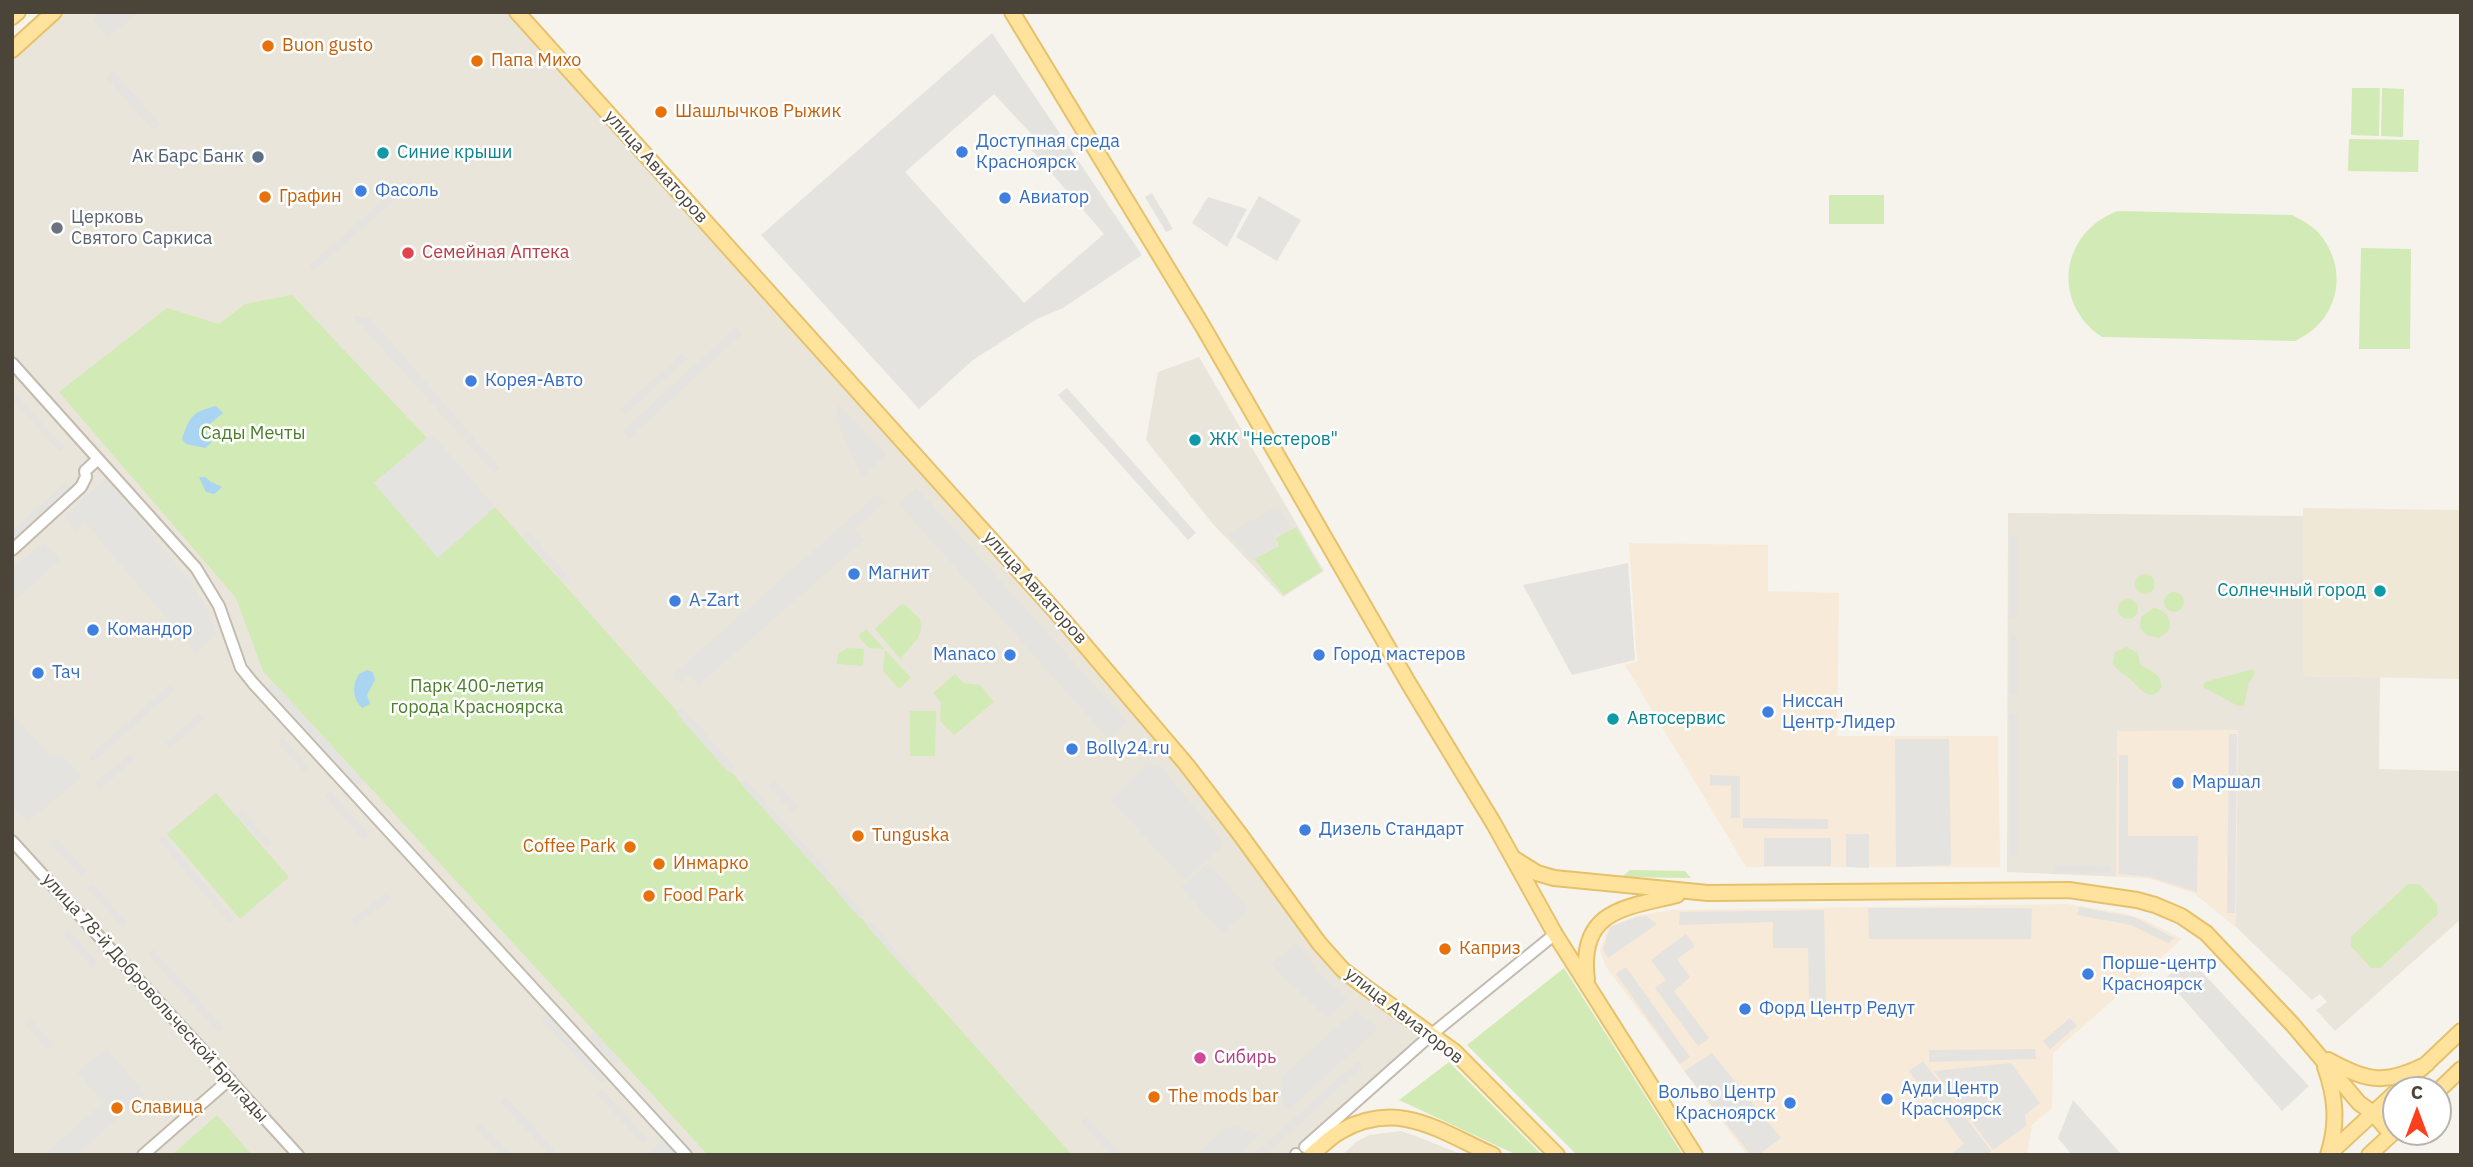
<!DOCTYPE html>
<meta charset="utf-8">
<style>
body{margin:0}
#map{position:relative;width:2473px;height:1167px;overflow:hidden;background:#f6f3ec;font-family:"IBM Plex Sans",sans-serif}
canvas{display:block}
.frame{position:absolute;inset:0;border:14px solid #4b4439;pointer-events:none}
.north{position:absolute;left:2382px;top:1076px;width:70px;height:70px;box-sizing:border-box;background:#fff;border:2px solid #b7b4b0;border-radius:50%;rotate:0deg;font-size:19px;font-weight:700;line-height:28px;text-align:center;color:#4b4439}
.north::after{content:'';display:block;margin:auto;width:24px;height:32px;background:#fc3f1d;clip-path:polygon(50% 0,100% 100%,50% 72%,0 100%)}
</style>
<div id="map">
<canvas width="2473" height="1167"></canvas>
<div class="frame"></div>
<div class="north">С</div>
</div>
<script>
const context = document.querySelector('canvas').getContext('2d');
context.lineJoin = 'round';
function paint(path, color) {
  context.fillStyle = color;
  context.fill(path, 'evenodd');
}
function strokePath(path, color, width, dash) {
  context.strokeStyle = color;
  context.lineWidth = width;
  context.lineCap = dash ? 'butt' : 'round';
  context.setLineDash(dash || []);
  context.stroke(path);
}
function write(font, color, halo, rows, align = 'center') {
  context.font = font + ' "IBM Plex Sans",sans-serif';
  context.lineWidth = 5;
  context.setLineDash([]);
  context.textBaseline = 'middle';
  context.strokeStyle = halo;
  context.fillStyle = color;
  for (const [text, x, y, turn = 0] of rows) {
    context.save();
    context.translate(x, y);
    context.rotate((+turn || 0) * Math.PI / 180);
    context.textAlign = isNaN(turn) ? turn : align;
    if (halo) context.strokeText(text, 0, 0);
    context.fillText(text, 0, 0);
    context.restore();
  }
}
paint(new Path2D(`
 M 54,12 L 517,12 L 1065,622 L 1319,943 L 1432,1034 L 1296,1155 L 12,1155 L 12,50 Z
 M 1199,357 L 1324,571 L 1283,597 L 1212,523 L 1146,440 L 1158,372 Z
 M 2008,513 L 2303,516 L 2303,676 L 2380,677 L 2379,769 L 2459,771 L 2461,765 L 2461,919 L 2335,1031 L 2316,1010 L 2327,1002 L 2320,994 L 2312,1000 L 2236,927 L 2194,893 L 2148,878 L 2007,872 Z
 M 1401,1131 L 1413,1135 L 1463,1155 L 1342,1155 L 1356,1142 L 1369,1135 Z`), '#eae5da');
paint(new Path2D(`
 M 1629,543 L 1768,545 L 1768,591 L 1839,593 L 1837,736 L 1998,736 L 2000,867 L 1746,867 L 1625,665 L 1637,661 Z
 M 2238,730 L 2236,927 L 2194,893 L 2148,878 L 2116,876 L 2117,731 Z
 M 2067,904 L 2123,913 L 2145,920 L 2182,939 L 2053,1053 L 2052,1108 L 2032,1125 L 2027,1155 L 1747,1155 L 1606,967 L 1600,951 L 1608,927 L 1636,916 L 1671,910 Z`), '#f7ead8');
paint(new Path2D(`
 M 2303,508 L 2461,510 L 2461,679 L 2303,676 Z`), '#efe8d6');
paint(new Path2D(`
 M 2352,88 L 2380,88 L 2379,136 L 2351,135 Z
 M 2382,88 L 2404,89 L 2403,137 L 2381,136 Z
 M 2349,139 L 2419,140 L 2418,172 L 2348,171 Z
 M 1829,195 L 1884,195 L 1884,224 L 1829,224 Z
 M 2118,211 L 2292,215 C 2300,219 2309,224 2316,230 C 2351,267 2340,321 2295,341 L 2102,337 C 2051,303 2060,232 2118,211 Z
 M 2361,248 L 2411,249 L 2410,349 L 2359,349 Z
 M 292,295 L 427,438 L 374,483 L 438,557 L 495,507 L 1072,1155 L 708,1155 L 263,671 L 236,598 L 59,392 L 167,308 L 219,324 L 245,304 Z
 M 1296,527 L 1322,571 L 1284,595 L 1254,559 L 1279,546 L 1276,538 Z
 M2135 584a10 10 0 1 1 20 0a10 10 0 1 1-20 0Z
 M2164 602a10 10 0 1 1 20 0a10 10 0 1 1-20 0Z
 M2118 609a10 10 0 1 1 20 0a10 10 0 1 1-20 0Z
 M 904,604 L 920,619 C 925,640 909,644 901,660 L 875,629 L 899,606 Z
 M 2153,608 C 2164,608 2173,620 2169,630 L 2159,638 L 2146,635 L 2140,627 L 2141,617 Z
 M 866,629 L 911,678 L 899,689 L 883,671 L 885,649 L 869,648 L 858,636 Z
 M 2127,647 L 2138,653 L 2140,665 C 2152,671 2160,673 2162,687 C 2150,704 2141,689 2131,680 C 2125,674 2118,672 2113,664 L 2115,652 Z
 M 847,648 L 864,649 L 863,666 L 837,664 L 838,654 Z
 M 2253,669 L 2255,673 L 2248,685 L 2244,706 L 2238,706 L 2203,687 L 2205,682 Z
 M 955,674 L 964,683 L 980,685 L 994,702 L 954,735 L 940,721 L 941,702 L 933,693 Z
 M 910,711 L 936,711 L 935,756 L 910,756 Z
 M 216,793 L 289,877 L 240,919 L 167,834 Z
 M 1630,870 L 1685,871 L 1691,878 L 1622,877 Z
 M 2408,884 L 2419,884 L 2437,904 L 2438,914 L 2380,968 L 2371,968 L 2351,946 L 2351,937 Z
 M 1564,968 L 1683,1155 L 1577,1155 L 1467,1045 Z
 M 1449,1062 L 1542,1155 L 1517,1155 L 1399,1100 Z
 M 217,1115 L 252,1155 L 172,1155 Z`), '#d2eab5');
paint(new Path2D(`
 M 101,12 L 138,12 L 108,38 L 93,19 Z
 M 992,33 L 1142,255 L 1063,308 L 1037,319 L 973,360 L 919,409 L 761,235 ZM 994,94 L 1037,140 L 1030,148 L 1104,234 L 1024,303 L 905,172 Z
 M 113,71 L 160,124 L 153,130 L 106,77 Z
 M 409,177 L 414,182 L 314,271 L 309,266 Z
 M 1152,193 L 1173,229 L 1166,232 L 1145,197 Z
 M 1259,196 L 1301,220 L 1277,261 L 1236,237 Z
 M 1208,197 L 1247,209 L 1227,247 L 1192,223 Z
 M 353,316 L 370,318 L 500,468 L 494,472 Z
 M 736,327 L 742,334 L 629,438 L 623,431 Z
 M 682,354 L 687,359 L 624,415 L 619,410 Z
 M 1067,388 L 1196,533 L 1188,540 L 1058,395 Z
 M 12,390 L 64,447 L 59,451 L 12,400 Z
 M 838,404 L 886,454 L 862,478 L 836,419 Z
 M 432,434 L 495,507 L 438,558 L 374,483 Z
 M 106,479 L 189,580 L 207,608 L 216,634 L 196,653 L 85,522 L 74,532 L 65,515 Z
 M 66,482 L 71,488 L 12,540 L 12,531 Z
 M 917,488 L 1127,722 L 1109,739 L 899,504 Z
 M 878,494 L 885,502 L 854,530 L 864,540 L 698,685 L 689,675 L 680,683 L 673,675 Z
 M 1278,506 L 1291,528 L 1274,536 L 1276,546 L 1252,560 L 1227,534 Z
 M 528,531 L 570,579 L 565,583 L 523,536 Z
 M 2010,536 L 2017,536 L 2017,617 L 2010,618 Z
 M 44,543 L 60,560 L 12,602 L 12,568 Z
 M 1628,563 L 1635,660 L 1572,675 L 1523,585 Z
 M 2010,636 L 2017,636 L 2017,694 L 2010,694 Z
 M 273,683 L 364,782 L 358,788 L 266,689 Z
 M 169,685 L 174,690 L 93,762 L 89,757 Z
 M 682,707 L 735,767 L 728,772 L 676,713 Z
 M 2009,713 L 2017,714 L 2018,857 L 2009,856 Z
 M 12,714 L 45,751 L 64,757 L 83,776 L 27,822 L 12,804 Z
 M 200,714 L 204,719 L 170,748 L 165,743 Z
 M 2229,734 L 2237,734 L 2235,913 L 2227,913 Z
 M 283,738 L 309,767 L 304,772 L 278,742 Z
 M 1895,739 L 1949,739 L 1951,865 L 1896,867 Z
 M 130,754 L 134,760 L 100,789 L 95,783 Z
 M 2119,755 L 2128,755 L 2128,836 L 2198,836 L 2197,892 L 2150,877 L 2119,874 Z
 M 1148,764 L 1160,766 L 1225,844 L 1185,880 L 1111,800 Z
 M 1710,775 L 1740,776 L 1740,818 L 1731,818 L 1731,786 L 1710,785 Z
 M 745,780 L 833,876 L 828,881 L 741,784 Z
 M 774,780 L 798,807 L 792,812 L 768,786 Z
 M 331,792 L 369,835 L 364,840 L 325,796 Z
 M 241,810 L 272,843 L 267,847 L 236,814 Z
 M 1743,818 L 1828,819 L 1828,829 L 1743,828 Z
 M 1846,834 L 1869,834 L 1869,868 L 1846,867 Z
 M 164,836 L 234,919 L 229,923 L 159,840 Z
 M 1764,838 L 1831,838 L 1831,866 L 1764,866 Z
 M 57,839 L 87,872 L 82,877 L 51,844 Z
 M 1208,863 L 1249,909 L 1222,933 L 1181,887 Z
 M 2053,865 L 2111,866 L 2111,873 L 2053,873 Z
 M 92,884 L 127,922 L 122,926 L 87,888 Z
 M 840,888 L 864,914 L 860,918 L 836,891 Z
 M 387,893 L 391,899 L 355,925 L 351,919 Z
 M 2079,907 L 2134,917 L 2174,938 L 2168,943 L 2131,925 L 2077,915 Z
 M 1868,908 L 2032,908 L 2031,939 L 1869,939 Z
 M 1824,910 L 1826,1002 L 1809,1002 L 1808,948 L 1773,948 L 1773,922 L 1679,925 L 1680,912 Z
 M 1646,916 L 1657,924 L 1608,958 L 1603,950 L 1610,927 L 1637,917 Z
 M 870,921 L 917,975 L 913,978 L 866,925 Z
 M 68,930 L 98,963 L 93,968 L 63,934 Z
 M 1686,934 L 1695,946 L 1677,959 L 1690,977 L 1674,991 L 1709,1038 L 1698,1046 L 1655,988 L 1666,980 L 1651,960 Z
 M 1297,943 L 1318,972 L 1347,999 L 1327,1018 L 1271,964 Z
 M 153,949 L 224,1029 L 219,1034 L 148,954 Z
 M 1626,967 L 1690,1057 L 1680,1064 L 1616,974 Z
 M 2180,967 L 2201,971 L 2309,1086 L 2282,1111 L 2165,978 Z
 M 1356,1010 L 1378,1029 L 1288,1110 L 1284,1106 L 1281,1089 L 1282,1077 Z
 M 546,1014 L 606,1079 L 601,1083 L 541,1019 Z
 M 30,1018 L 53,1045 L 48,1050 L 25,1023 Z
 M 2070,1018 L 2077,1026 L 2050,1049 L 2043,1041 Z
 M 594,1031 L 620,1061 L 615,1065 L 589,1036 Z
 M 107,1049 L 145,1094 L 77,1155 L 44,1155 L 104,1102 L 77,1072 Z
 M 2035,1049 L 2036,1059 L 1929,1062 L 1929,1050 Z
 M 1712,1053 L 1781,1138 L 1758,1155 L 1751,1155 L 1684,1071 Z
 M 1358,1061 L 1362,1067 L 1265,1155 L 1253,1155 Z
 M 1923,1061 L 1991,1151 L 1986,1155 L 1950,1155 L 1964,1144 L 1909,1071 Z
 M 2011,1063 L 2040,1103 L 2025,1115 L 2026,1126 L 1993,1150 L 1934,1071 Z
 M 602,1090 L 648,1139 L 643,1144 L 597,1095 Z
 M 505,1097 L 555,1150 L 550,1155 L 500,1102 Z
 M 2073,1100 L 2122,1155 L 2072,1155 L 2058,1138 Z
 M 1086,1117 L 1121,1155 L 1111,1155 L 1081,1122 Z
 M 481,1123 L 511,1155 L 502,1155 L 476,1127 Z
 M 1239,1127 L 1260,1135 L 1238,1155 L 1196,1155 L 1226,1128 Z
 M 664,1139 L 679,1155 L 647,1155 Z`), '#e5e3e0');
paint(new Path2D(`
 M 216,406 L 223,413 L 207,426 L 206,431 L 211,443 L 205,448 L 186,444 L 182,439 C 190,416 192,412 216,406 Z
 M 199,477 L 205,477 L 211,482 L 222,487 L 214,494 L 206,492 Z
 M 367,670 L 373,672 L 375,680 L 367,695 L 370,704 L 362,708 C 352,698 352,685 359,674 Z`), '#a9d4f2');
const minor = new Path2D(`
 M 12,363 L 196,568 L 219,606 L 241,668 L 253,683 L 686,1155
 M 12,550 L 81,487 L 86,477 L 85,471 L 98,459
 M 12,841 L 298,1155
 M 1305,1147 L 1432,1034 L 1555,934
 M 143,1155 L 230,1079
 M 1296,1155 L 1296,1154`);
const major = new Path2D(`
 M 517,12 L 1065,622 L 1186,764 L 1239,833 L 1319,943 L 1343,970 L 1364,986 L 1455,1052 L 1557,1155
 M 1012,12 L 1202,325 L 1409,684 L 1494,824 L 1555,934 L 1695,1155
 M 12,17 L 18,12
 M 12,50 L 54,12
 M 1513,858 L 1537,873 L 1554,878 L 1708,893 L 2069,890 L 2137,900 L 2155,905 L 2181,916 L 2206,933 L 2293,1025 L 2359,1103 L 2373,1113 L 2391,1134
 M 1587,980 C 1578,910 1624,908 1677,895
 M 2328,1060 C 2369,1082 2385,1085 2427,1064
 M 2325,1067 C 2336,1097 2338,1124 2328,1155
 M 2421,1069 L 2461,1031
 M 2438,1091 L 2461,1069
 M 2330,1153 L 2396,1092
 M 1311,1155 C 1321,1147 1330,1137 1341,1131 C 1399,1099 1439,1131 1493,1155
 M 2369,1155 L 2396,1130`);
strokePath(minor, '#c2bbae', 14);
strokePath(major, '#e6c16a', 18);
strokePath(minor, '#fff', 10);
strokePath(major, '#ffe39c', 14);
for (const [x, y, r, color] of [
 [268,46,7,"#e8710a"],
 [477,61,7,"#e8710a"],
 [661,112,7,"#e8710a"],
 [962,152,7,"#3f7fe0"],
 [383,153,7,"#0f9aa8"],
 [258,157,7,"#5c6f8a"],
 [361,191,7,"#3f7fe0"],
 [265,197,7,"#e8710a"],
 [1005,198,7,"#3f7fe0"],
 [57,228,7,"#6b7280"],
 [408,253,7,"#e0444e"],
 [471,381,7,"#3f7fe0"],
 [1195,440,7,"#0f9aa8"],
 [854,574,7,"#3f7fe0"],
 [2380,591,7,"#0f9aa8"],
 [675,601,7,"#3f7fe0"],
 [93,630,7,"#3f7fe0"],
 [1010,655,7,"#3f7fe0"],
 [1319,655,7,"#3f7fe0"],
 [38,673,7,"#3f7fe0"],
 [1768,712,7,"#3f7fe0"],
 [1613,719,7,"#0f9aa8"],
 [1072,749,7,"#3f7fe0"],
 [2178,783,7,"#3f7fe0"],
 [1305,830,7,"#3f7fe0"],
 [858,836,7,"#e8710a"],
 [630,847,7,"#e8710a"],
 [659,864,7,"#e8710a"],
 [649,896,7,"#e8710a"],
 [1445,949,7,"#e8710a"],
 [2088,974,7,"#3f7fe0"],
 [1745,1009,7,"#3f7fe0"],
 [1200,1058,7,"#d1479c"],
 [1154,1097,7,"#e8710a"],
 [1887,1099,7,"#3f7fe0"],
 [1790,1103,7,"#3f7fe0"],
 [117,1108,7,"#e8710a"]
]) {
  const dot = new Path2D();
  dot.arc(x, y, r, 0, 2 * Math.PI);
  context.fillStyle = color;
  context.fill(dot);
  strokePath(dot, '#fff', 2.5);
}
write('18px', '#c56008', '#fff', [
 ["Buon gusto",282,46],
 ["Папа Михо",491,61],
 ["Шашлычков Рыжик",675,112],
 ["Графин",279,197],
 ["Tunguska",872,836],
 ["Coffee Park",616,847,"right"],
 ["Инмарко",673,864],
 ["Food Park",663,896],
 ["Каприз",1459,949],
 ["The mods bar",1168,1097],
 ["Славица",131,1108]
], 'left');
write('18px', '#366cbe', '#fff', [
 ["Доступная среда",976,142],
 ["Красноярск",976,163],
 ["Фасоль",375,191],
 ["Авиатор",1019,198],
 ["Корея-Авто",485,381],
 ["Магнит",868,574],
 ["A-Zart",689,601],
 ["Командор",107,630],
 ["Manaco",996,655,"right"],
 ["Город мастеров",1333,655],
 ["Taч",52,673],
 ["Ниссан",1782,702],
 ["Центр-Лидер",1782,723],
 ["Bolly24.ru",1086,749],
 ["Маршал",2192,783],
 ["Дизель Стандарт",1319,830],
 ["Порше-центр",2102,964],
 ["Красноярск",2102,985],
 ["Форд Центр Редут",1759,1009],
 ["Ауди Центр",1901,1089],
 ["Красноярск",1901,1110],
 ["Вольво Центр",1776,1093,"right"],
 ["Красноярск",1776,1114,"right"]
], 'left');
write('18px', '#0d838f', '#fff', [
 ["Синие крыши",397,153],
 ["ЖК \"Нестеров\"",1209,440],
 ["Солнечный город",2366,591,"right"],
 ["Автосервис",1627,719]
], 'left');
write('18px', '#4e5e75', '#fff', [
 ["Ак Барс Банк",244,157]
], 'right');
write('18px', '#4b4439', '#fff', [
 ["улица Авиаторов",656,167,48],
 ["улица Авиаторов",1035,588,48],
 ["улица 78-й Добровольческой Бригады",155,998,48],
 ["улица Авиаторов",1404,1016,38]
]);
write('18px', '#5b616d', '#fff', [
 ["Церковь",71,218],
 ["Святого Саркиса",71,239]
], 'left');
write('18px', '#be3a42', '#fff', [
 ["Семейная Аптека",422,253]
], 'left');
write('18px', '#4a7f2a', '#fff', [
 ["Сады Мечты",253,434],
 ["Парк 400-летия",477,687],
 ["города Красноярска",477,708]
]);
write('18px', '#b23c85', '#fff', [
 ["Сибирь",1214,1058]
], 'left');
</script>
